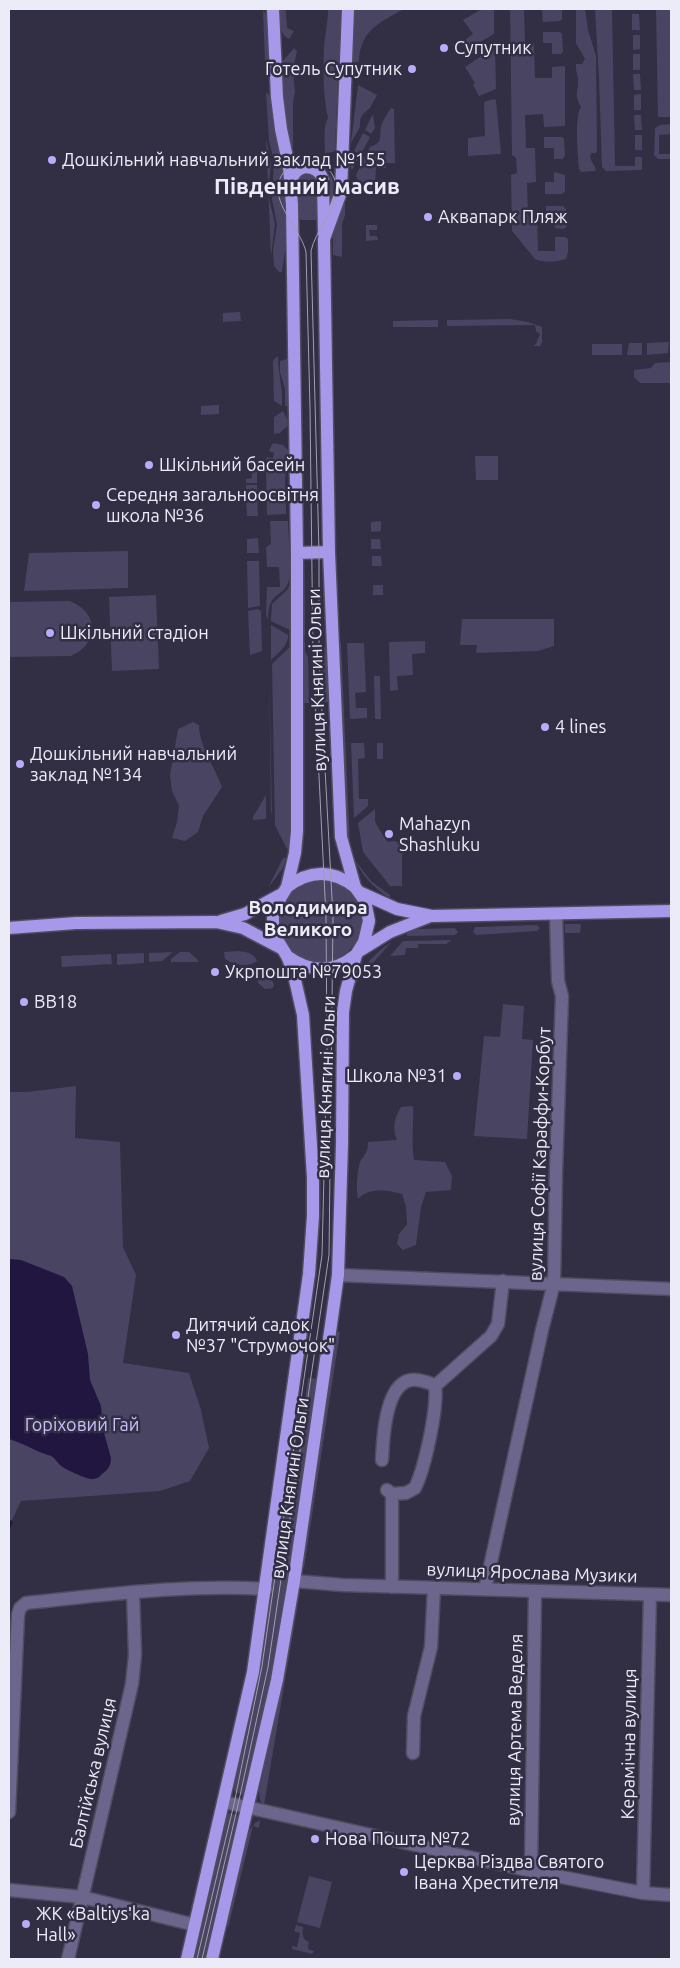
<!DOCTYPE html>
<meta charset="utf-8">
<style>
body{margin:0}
#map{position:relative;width:680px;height:1968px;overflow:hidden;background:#322e43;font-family:Ubuntu,sans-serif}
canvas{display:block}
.frame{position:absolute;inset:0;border:10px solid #ecebf8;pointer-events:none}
</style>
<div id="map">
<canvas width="680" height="1968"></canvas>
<div class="frame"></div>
</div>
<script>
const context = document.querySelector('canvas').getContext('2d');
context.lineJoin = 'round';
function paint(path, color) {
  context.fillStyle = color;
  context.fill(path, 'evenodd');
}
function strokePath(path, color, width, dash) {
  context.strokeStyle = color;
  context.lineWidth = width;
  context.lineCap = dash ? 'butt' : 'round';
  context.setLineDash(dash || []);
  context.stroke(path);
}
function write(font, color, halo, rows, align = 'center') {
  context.font = font + ' Ubuntu,sans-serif';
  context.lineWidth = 5;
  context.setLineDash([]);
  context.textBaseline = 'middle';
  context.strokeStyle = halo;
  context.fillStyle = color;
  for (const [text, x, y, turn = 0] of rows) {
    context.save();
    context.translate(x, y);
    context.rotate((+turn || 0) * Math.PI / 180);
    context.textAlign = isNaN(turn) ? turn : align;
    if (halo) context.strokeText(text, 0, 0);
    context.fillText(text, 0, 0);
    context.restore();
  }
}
paint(new Path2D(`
 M 280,9 L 284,9 L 286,11 L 287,28 L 294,31 L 289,39 C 278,33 280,20 280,9 Z
 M 328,9 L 341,9 L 335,148 L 334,152 L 325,153 C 325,144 323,125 328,118 C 323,95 323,70 324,48 C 325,34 328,22 328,9 Z
 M 353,9 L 404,9 C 379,23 360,30 359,62 L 351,63 Z
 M 482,9 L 494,9 L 494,34 L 470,48 L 465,40 L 473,34 L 463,20 Z
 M 510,9 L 533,9 L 524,10 L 525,43 L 534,43 L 535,78 L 552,78 L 552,67 L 565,66 L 565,126 L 544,127 L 543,114 L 525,115 L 526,148 L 535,148 L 536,182 L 527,183 L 528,216 L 537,216 L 538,251 L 555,251 L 555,237 L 565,237 L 568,239 L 568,252 L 566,259 C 557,262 543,263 535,259 L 512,231 L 511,175 L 517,173 L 516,158 L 512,155 Z
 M 562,9 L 562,19 L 560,21 L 543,22 L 542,10 Z
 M 576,9 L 585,9 L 588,30 L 596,56 L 597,150 L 596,153 L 591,153 C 589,161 594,163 596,170 L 595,171 L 581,172 L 579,169 C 578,157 574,116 581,107 C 573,93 579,92 578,80 C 578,74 575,71 576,64 L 582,64 L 585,59 L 576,43 Z
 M 595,9 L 612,9 L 615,166 L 635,166 L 635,157 L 642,157 L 642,170 L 606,171 L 602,167 L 599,78 Z
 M 656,9 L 671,9 L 671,117 L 658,117 Z
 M 263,10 C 272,20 268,48 268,62 L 265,63 Z
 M 632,14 L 639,14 L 640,30 L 632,30 Z
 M 543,32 L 560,32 L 562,34 L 563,52 L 561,54 L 552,54 L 552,43 L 543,43 Z
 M 633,35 L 640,35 L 640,49 L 633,50 Z
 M 495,47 L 496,89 L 479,96 L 473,85 L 475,83 L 465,67 Z
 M 294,48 L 297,51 L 293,70 L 295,92 L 293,102 L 293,148 L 289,143 L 280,68 L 282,62 Z
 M 633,54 L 640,54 L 640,70 L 633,70 Z
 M 633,74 L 640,74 L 641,90 L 634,90 Z
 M 358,85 L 377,95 L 370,108 L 363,114 L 360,120 L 360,127 L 351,143 Z
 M 266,92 L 270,96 L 277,140 L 285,177 L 287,206 L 286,243 L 282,272 L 279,272 L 274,266 L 273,250 L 277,225 L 272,199 L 274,160 L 269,141 Z
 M 641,94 L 641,110 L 634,110 L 634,95 Z
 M 494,99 L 496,100 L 501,153 L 500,154 L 468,156 L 468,138 L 485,136 L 484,103 L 486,101 Z
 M 391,108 L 394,109 L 395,163 L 386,163 L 386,168 L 376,168 L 375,185 L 373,188 C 363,190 358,184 356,175 L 370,147 C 383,143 379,138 381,127 C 382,121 388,113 391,108 Z
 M 373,114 L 375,128 L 371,134 L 365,130 Z
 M 634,115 L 641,115 L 642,130 L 635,130 Z
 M 671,124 L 671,134 L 659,135 L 659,154 L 671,154 L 671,159 L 658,159 L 654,155 L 655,128 L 660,125 Z
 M 363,133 L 370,137 L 361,154 L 354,151 Z
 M 635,135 L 642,135 L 642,150 L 635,150 Z
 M 544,137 L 562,137 L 564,139 L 565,156 L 562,159 L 554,159 L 554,148 L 544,148 Z
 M 266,138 L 271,163 L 268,194 L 275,224 L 271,256 Z
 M 353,153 L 359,157 L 352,170 L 349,163 Z
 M 310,171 L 317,180 L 318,220 L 301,220 C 293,210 296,187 298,174 Z
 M 554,172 L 565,175 L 565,191 L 562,194 L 545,194 L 545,182 L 554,182 Z
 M 330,174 C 337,185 334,194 330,205 Z
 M 345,189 L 345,215 L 342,224 L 342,257 L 333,255 L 333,226 Z
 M 546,206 L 563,206 L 566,209 L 567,226 L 564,229 L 555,228 L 554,216 L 546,216 Z
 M 366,225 L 377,225 L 377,230 L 369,230 L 370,236 L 377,236 L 378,240 L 366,241 Z
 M 240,312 L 241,321 L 223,322 L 223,313 Z
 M 510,319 L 528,322 L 542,327 L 542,342 L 540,346 L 533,346 L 536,344 L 540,334 L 536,331 L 535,325 L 447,326 L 447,320 Z
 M 438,320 L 438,327 L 393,327 L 393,321 Z
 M 669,342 L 668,353 L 647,355 L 647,343 Z
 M 629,343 L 642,343 L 642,355 L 627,355 Z
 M 592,344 L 622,344 L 622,355 L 592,355 Z
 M 278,356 C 278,373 283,388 282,406 L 274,401 L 273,362 L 274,359 Z
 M 287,359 L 288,406 L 285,406 L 285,389 L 280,372 L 280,361 Z
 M 671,362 L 671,383 L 640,383 L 634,377 L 634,370 L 651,368 L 655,363 Z
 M 219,405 L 219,414 L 201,415 L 201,406 Z
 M 283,411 L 287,419 L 288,425 L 280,433 L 274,434 L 274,417 Z
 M 273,443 L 283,445 L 289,451 L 285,478 L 286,514 L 267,515 L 266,471 L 273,469 L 273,460 L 266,460 L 267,457 L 273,458 L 274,453 L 269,451 Z
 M 475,456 L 498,456 L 498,480 L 476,480 Z
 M 251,465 L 257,465 L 257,483 L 246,483 L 246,479 L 252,478 Z
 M 246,485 L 257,485 L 258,516 L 247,516 L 246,498 L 252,497 L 252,489 L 246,489 Z
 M 270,521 L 288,521 C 288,536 292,566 289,580 C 284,599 268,589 268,620 L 266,614 L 267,587 L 280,587 L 279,567 L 267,567 L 266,547 L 271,544 Z
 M 381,521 L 381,531 L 371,532 L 371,522 Z
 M 258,538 L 259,553 L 247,553 L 247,539 Z
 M 371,539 L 380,539 L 381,549 L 371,549 Z
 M 128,551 L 128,588 L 24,591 L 29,553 Z
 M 372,556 L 381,556 L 382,566 L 372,566 Z
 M 247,561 L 259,561 L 260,606 L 248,608 Z
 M 304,567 L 305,635 L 303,635 Z
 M 291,583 L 292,631 L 271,621 L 272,604 L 287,590 Z
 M 373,585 L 383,585 L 383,595 L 373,595 Z
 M 156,595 L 159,669 L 112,671 L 109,597 Z
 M 70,601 C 99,613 100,643 71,656 L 9,657 L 9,602 Z
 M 258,609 L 261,611 L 262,651 L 250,655 L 248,611 Z
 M 462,619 L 554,619 L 554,646 L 538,651 L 476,653 L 477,645 L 460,645 Z
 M 271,625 L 288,635 C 289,645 279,652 271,660 Z
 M 425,641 L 425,653 L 412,654 L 413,675 L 397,676 L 398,690 L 390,691 L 389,642 Z
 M 303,642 L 305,642 L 305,652 L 308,657 L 309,703 L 303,703 Z
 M 327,642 L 329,702 L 323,702 L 322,657 L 325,654 L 324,649 Z
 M 339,643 L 341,643 L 350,846 L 347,829 Z
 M 347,643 L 364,643 L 366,692 L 355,693 L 356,708 L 367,708 L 367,718 L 350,719 Z
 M 292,645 L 291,826 L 289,849 L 287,849 L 275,825 L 272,664 Z
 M 269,666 L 272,815 L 271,811 Z
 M 374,676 L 380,676 L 381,719 L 375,719 Z
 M 193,722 L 199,725 C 199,746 215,767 222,787 L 203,816 L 198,832 L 185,841 L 172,838 L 177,822 L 179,806 L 172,791 L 170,775 L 178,729 Z
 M 351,743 L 364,743 L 365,758 L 358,759 L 359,799 L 368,799 L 368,806 L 354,818 Z
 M 377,743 L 383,743 L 383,759 L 377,759 Z
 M 266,795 L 266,819 L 253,820 L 253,817 Z
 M 375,809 C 375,813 375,817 375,821 C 376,825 386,840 388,842 L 393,841 L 402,843 L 402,886 L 390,886 L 363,852 L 358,823 Z
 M 283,858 L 286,858 L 283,868 L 268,888 Z
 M 354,859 L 371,881 L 390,895 L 390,898 C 373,888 363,876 354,859 Z
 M278 920a42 42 0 1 1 84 0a42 42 0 1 1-84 0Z
 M 565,924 L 581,924 L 580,933 L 565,933 Z
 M 537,925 L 540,928 L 537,931 L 476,935 L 473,932 L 475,927 Z
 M 455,928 L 458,932 L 455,935 L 407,936 L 407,932 L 418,929 Z
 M 452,940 L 446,944 L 418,944 L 418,948 L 406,948 L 405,955 L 390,956 L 403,941 Z
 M 392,941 L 356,983 L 354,983 C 363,965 376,953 392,941 Z
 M 238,951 C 246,952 253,952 257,961 C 248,968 234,965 225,959 L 224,952 Z
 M 173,952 L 162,961 L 149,962 L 149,953 Z
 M 180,952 L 189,952 L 198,960 L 198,962 L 171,962 L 171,959 Z
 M 144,953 L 144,963 L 117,965 L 117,954 Z
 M 111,954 L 112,964 L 62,967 L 61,956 Z
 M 261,972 L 267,972 L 274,984 L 273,988 L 265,989 L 258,983 L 257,976 Z
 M 503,1004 L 524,1006 L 522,1039 L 533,1040 L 527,1139 L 474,1136 L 484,1036 L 500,1037 Z
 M 76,1086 L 75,1138 L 120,1142 L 123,1247 L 136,1275 L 123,1363 L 189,1373 L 201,1410 L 209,1448 L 190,1481 L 160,1491 L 21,1501 L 9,1527 L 9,1092 L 27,1092 Z
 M 413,1106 C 414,1124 411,1142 414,1160 L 445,1162 L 452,1176 L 451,1190 L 426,1192 L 421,1207 L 416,1245 L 403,1250 L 397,1244 L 399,1234 L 407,1224 L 406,1207 L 402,1194 C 388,1190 369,1187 358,1199 C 356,1190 357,1168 361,1160 C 366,1153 368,1151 368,1142 L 397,1140 C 392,1128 394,1119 401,1107 Z
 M 335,1332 L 340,1332 L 304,1568 L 301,1567 Z
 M 308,1378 L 317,1379 L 276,1659 L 246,1793 L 243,1795 L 235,1792 L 233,1786 L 257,1679 L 289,1449 L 298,1450 Z
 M 300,1591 L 264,1805 L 260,1800 L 259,1791 L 282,1680 L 297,1595 Z
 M 230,1813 L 237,1815 L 239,1821 L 206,1959 L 192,1959 L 226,1816 Z
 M 260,1820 L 259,1828 L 253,1826 L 228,1928 L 227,1921 L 249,1831 L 255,1823 Z
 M 309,1876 L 332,1882 L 320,1928 L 297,1922 Z
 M 296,1925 L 303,1927 C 302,1934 302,1939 309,1942 L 308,1949 L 314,1951 L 312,1954 L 292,1949 L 292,1946 L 297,1947 L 300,1933 L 294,1931 Z`), '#494462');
paint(new Path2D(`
 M 9,1259 L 21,1260 L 64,1277 L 72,1286 L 88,1354 L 90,1380 L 101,1406 L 103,1429 L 111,1458 C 111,1465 108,1470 102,1474 C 100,1477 96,1479 92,1479 C 86,1479 64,1469 60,1465 C 56,1461 54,1456 48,1455 C 35,1451 23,1443 9,1439 Z`), '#211640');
strokePath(new Path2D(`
 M 9,1527 L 11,1522`), '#211640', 3);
const minor = new Path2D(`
 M 338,1275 L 671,1289
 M 382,1460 C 383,1439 385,1376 417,1380 C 424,1381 429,1382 435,1386 L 491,1336 L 498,1324 L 503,1281
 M 387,1490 L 392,1494 L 406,1493 L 415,1488 C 425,1467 438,1408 435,1386
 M 294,1581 L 342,1585 L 671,1595
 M 392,1587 L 392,1494
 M 485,1589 L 542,1330 L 554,1283 L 556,1171 L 562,996 L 558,981 L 556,914
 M 413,1753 L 414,1716 L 431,1647 L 434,1588
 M 224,1802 L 531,1871 L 643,1893 L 671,1895
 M 9,1812 L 18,1615 L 20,1608 L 26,1603 C 105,1595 186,1584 266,1589
 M 531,1871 L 535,1591
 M 9,1890 L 82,1897 L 195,1925
 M 643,1893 L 650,1595
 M 68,1959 L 132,1684 L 135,1655 L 133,1592`);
const major = new Path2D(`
 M 291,184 C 292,181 292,176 295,173 C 304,162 321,168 323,181 L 324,234
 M 297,553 L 329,552
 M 287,887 C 309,870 332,869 355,887
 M 359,892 L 397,909 L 432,916 L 671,911
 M 221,921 L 245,914 L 280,895
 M 9,928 L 76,923 L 216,922 L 243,928 L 281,948
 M 361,950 L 390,932 L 428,917
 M 287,956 C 310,973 334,973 356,955
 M 187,1959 L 253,1672 L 309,1274 L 313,1216 L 313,1178 L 303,1015 L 293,971 L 287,956 L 276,938 L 273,927 L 273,916 L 276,905 L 287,887 L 295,853 L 297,831 L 297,553 L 292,205 L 289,167 L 281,129 L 277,97 L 273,9
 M 212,1959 L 277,1680 L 294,1581 L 331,1325 L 338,1275 L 342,1144 L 343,1012 L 346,991 L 356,955 L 364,942 L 369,921 L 365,901 L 355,887 L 341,837 L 329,552 L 324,239 L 341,192 L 348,9`);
strokePath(minor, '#504c60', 15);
strokePath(major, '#504c60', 15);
strokePath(minor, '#6c668d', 12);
strokePath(major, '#a798e9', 12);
strokePath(new Path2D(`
 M 197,1959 L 234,1804 L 262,1666 L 322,1255 L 327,1053 L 326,917 L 313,656 L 310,408 L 306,252 C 301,231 278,210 278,189 C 279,152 338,152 336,191 C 335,209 315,232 311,251 L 319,552 L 319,657 L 333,917 L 329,1255 L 268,1667 L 238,1805 L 202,1959`), '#a19faf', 1);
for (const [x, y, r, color] of [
 [444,48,5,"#b8abf7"],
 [412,69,5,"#b8abf7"],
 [52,160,5,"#b8abf7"],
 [428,217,5,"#b8abf7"],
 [149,465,5,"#b8abf7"],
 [96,505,5,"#b8abf7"],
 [50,633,5,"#b8abf7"],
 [545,727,5,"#b8abf7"],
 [20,764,5,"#b8abf7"],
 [389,834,5,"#b8abf7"],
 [215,972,5,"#b8abf7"],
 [24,1002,5,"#b8abf7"],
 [457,1076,5,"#b8abf7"],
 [176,1335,5,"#b8abf7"],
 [315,1839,5,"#b8abf7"],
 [404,1872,5,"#b8abf7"],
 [26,1924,5,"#b8abf7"]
]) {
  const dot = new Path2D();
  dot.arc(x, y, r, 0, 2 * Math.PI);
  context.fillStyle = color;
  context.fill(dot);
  strokePath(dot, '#322e43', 2);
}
write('18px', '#ecebf8', '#322e43', [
 ["Супутник",454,48],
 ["Готель Супутник",402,69,"right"],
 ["Дошкільний навчальний заклад №155",62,160],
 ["Аквапарк Пляж",438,217],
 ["Шкільний басейн",159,465],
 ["Середня загальноосвітня",106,495],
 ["школа №36",106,516],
 ["Шкільний стадіон",60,633],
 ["4 lines",555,727],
 ["Дошкільний навчальний",30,754],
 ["заклад №134",30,775],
 ["Mahazyn",399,824],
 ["Shashluku",399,845],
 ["Укрпошта №79053",225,972],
 ["BB18",34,1002],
 ["Школа №31",447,1076,"right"],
 ["Дитячий садок",186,1325],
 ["№37 \"Струмочок\"",186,1346],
 ["Нова Пошта №72",325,1839],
 ["Церква Різдва Святого",414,1862],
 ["Івана Хрестителя",414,1883],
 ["ЖК «Baltiysʹka",36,1914],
 ["Hall»",36,1935]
], 'left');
write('18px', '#ecebf8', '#322e43', [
 ["вулиця Княгині Ольги",317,680,-92],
 ["вулиця Княгині Ольги",326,1087,-88],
 ["вулиця Софії Караффи-Корбут",540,1154,-88],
 ["вулиця Княгині Ольги",290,1488,-82],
 ["вулиця Ярослава Музики",532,1573,2],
 ["вулиця Артема Веделя",515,1730,-89],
 ["Керамічна вулиця",629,1744,-89],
 ["Балтійська вулиця",93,1773,-77]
]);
write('18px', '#c9bffc', '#322e43', [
 ["Горіховий Гай",82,1425]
]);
write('bold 19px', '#ecebf8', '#322e43', [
 ["Володимира",308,908],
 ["Великого",308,930]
]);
write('bold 22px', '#ecebf8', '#322e43', [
 ["Південний масив",307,187]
]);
</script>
